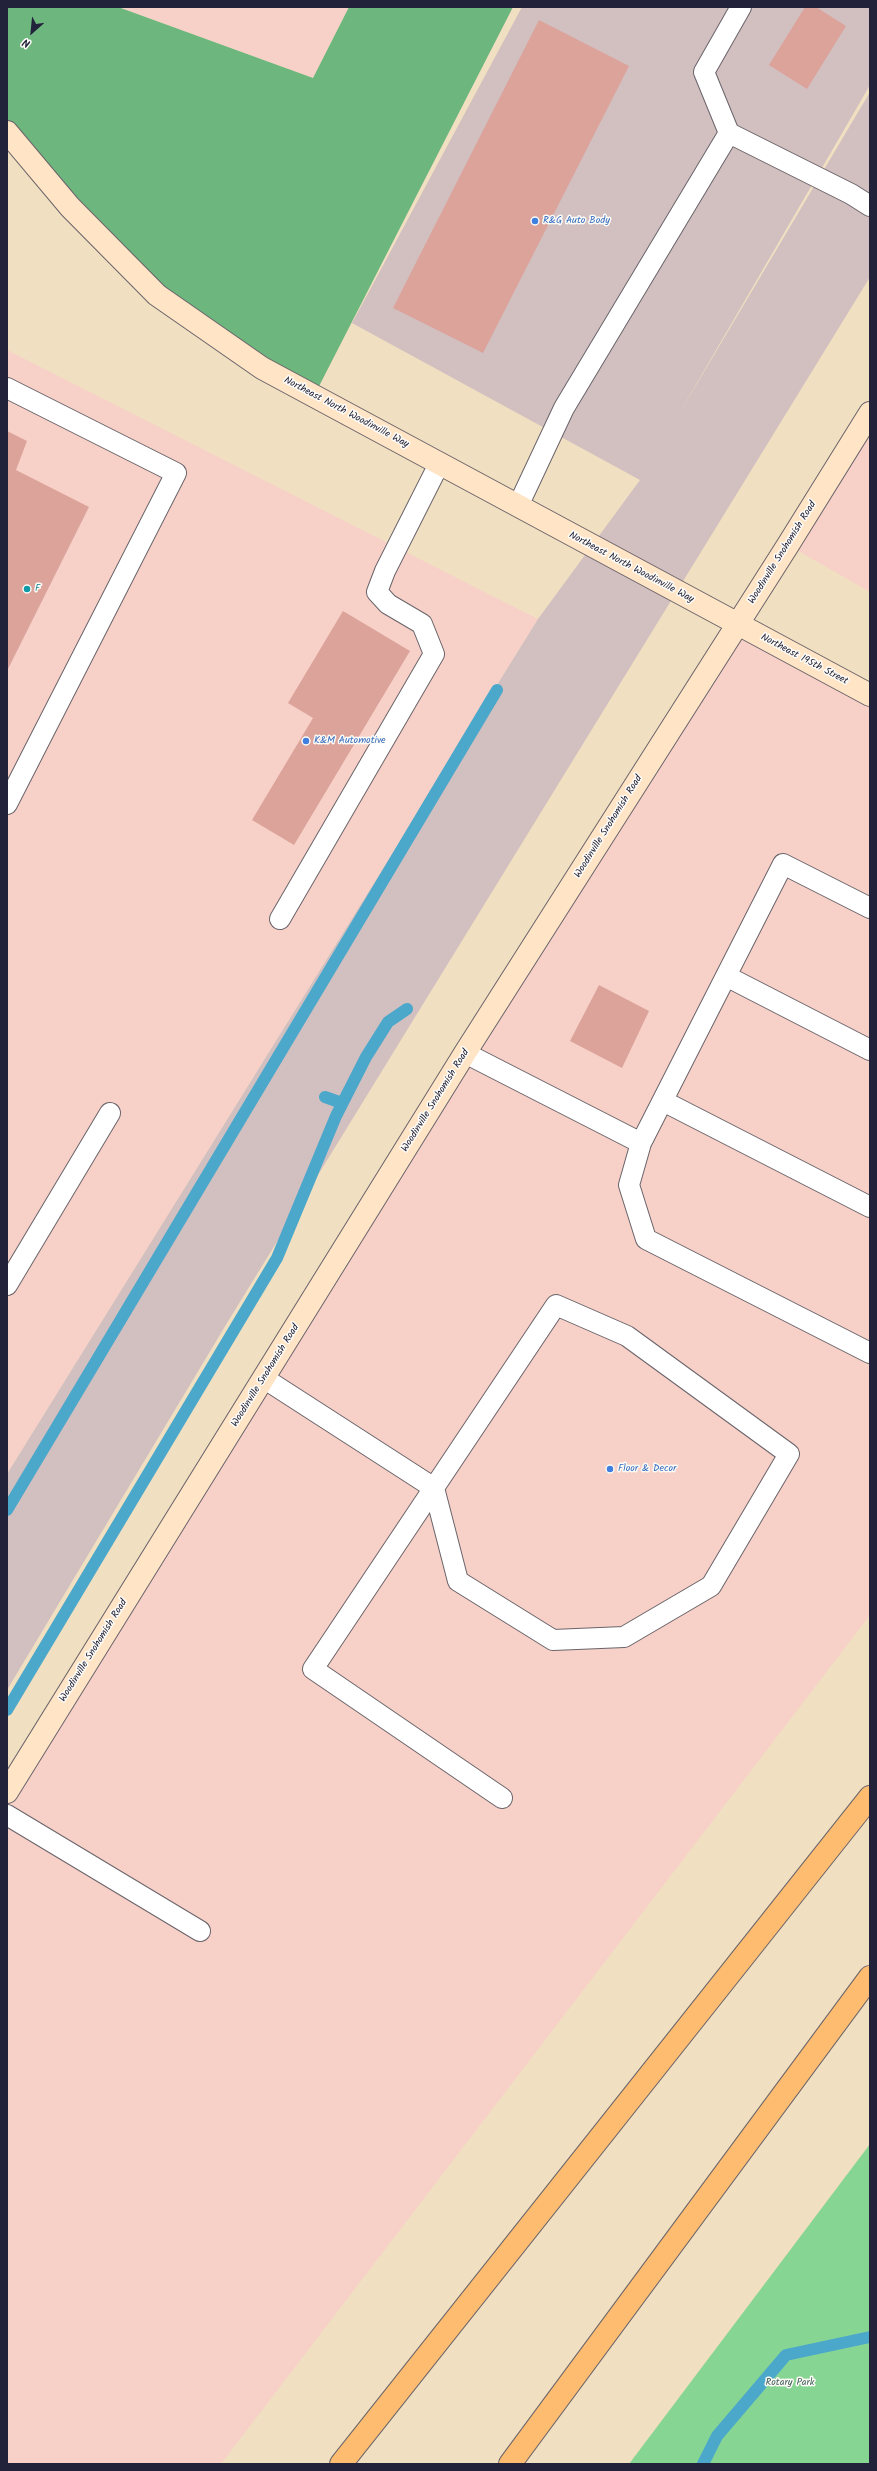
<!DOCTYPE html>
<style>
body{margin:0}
#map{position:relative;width:877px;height:2471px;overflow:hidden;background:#f0dfc0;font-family:Kalam,sans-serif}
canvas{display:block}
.frame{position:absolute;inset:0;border:8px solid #22223b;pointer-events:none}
.north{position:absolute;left:12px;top:12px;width:40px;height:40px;-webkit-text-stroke:3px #fdfcf7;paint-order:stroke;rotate:207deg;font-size:11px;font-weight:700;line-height:16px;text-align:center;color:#22223b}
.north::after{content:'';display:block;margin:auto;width:14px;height:18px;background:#22223b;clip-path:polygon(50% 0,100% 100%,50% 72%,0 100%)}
</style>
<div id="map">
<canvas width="877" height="2471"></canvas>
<div class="frame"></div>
<div class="north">N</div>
</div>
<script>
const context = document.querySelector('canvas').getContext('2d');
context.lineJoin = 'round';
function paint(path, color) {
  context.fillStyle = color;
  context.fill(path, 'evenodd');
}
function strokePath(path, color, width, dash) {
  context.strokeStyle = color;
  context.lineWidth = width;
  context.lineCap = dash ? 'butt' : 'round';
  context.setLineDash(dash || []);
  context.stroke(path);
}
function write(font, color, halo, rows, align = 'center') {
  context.font = font + ' Kalam,sans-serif';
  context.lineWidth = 3;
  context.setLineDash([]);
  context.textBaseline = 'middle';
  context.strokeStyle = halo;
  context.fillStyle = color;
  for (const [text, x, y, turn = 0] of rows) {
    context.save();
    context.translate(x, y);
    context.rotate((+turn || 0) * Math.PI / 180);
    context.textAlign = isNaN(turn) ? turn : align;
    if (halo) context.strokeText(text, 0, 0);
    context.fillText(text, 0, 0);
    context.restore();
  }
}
paint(new Path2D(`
 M 118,7 L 349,7 L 313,78 Z
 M 7,350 L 538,619 L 7,1474 Z
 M 870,410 L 870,592 L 788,545 Z
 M 737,625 L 870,693 L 870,1615 L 221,2464 L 7,2464 L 7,1792 Z`), '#f7d1c8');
paint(new Path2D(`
 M 522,7 L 870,7 L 870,85 L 676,419 L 870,92 L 870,277 L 227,1323 L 7,1690 L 7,1474 L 538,619 L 640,480 L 352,323 Z`), '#d2bfc0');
paint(new Path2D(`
 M 870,2144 L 870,2464 L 629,2464 Z`), '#87d593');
paint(new Path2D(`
 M 7,7 L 118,7 L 313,78 L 349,7 L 513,7 L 314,396 L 157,295 L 7,132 Z`), '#6db67d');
strokePath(new Path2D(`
 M 325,1097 L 342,1103
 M 7,1510 L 497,690
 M 7,1710 L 277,1258 L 336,1116 L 366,1057 L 388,1022 L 407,1009
 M 703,2464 L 717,2436 L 786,2355 L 870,2337`), '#4ca8ca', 12);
paint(new Path2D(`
 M 805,7 L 816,7 L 846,26 L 807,89 L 769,65 Z
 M 539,20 L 629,66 L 483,353 L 393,308 Z
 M 7,431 L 27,441 L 16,470 L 89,507 L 7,671 Z
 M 343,611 L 410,651 L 294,845 L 252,820 L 313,718 L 288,703 Z
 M 599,985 L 649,1011 L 622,1068 L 570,1041 Z`), '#dca39a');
const lane = new Path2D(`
 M 729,133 L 704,72 L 741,7
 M 7,388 L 176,473 L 7,804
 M 518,506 L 564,408 L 729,133 L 851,194 L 870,206
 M 870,908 L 783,864 L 641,1143 L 629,1185 L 646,1239 L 870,1353
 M 280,919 L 434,654 L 422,624 L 388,604 L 377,592 L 385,571 L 439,464
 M 726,976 L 870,1050
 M 465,1053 L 641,1143
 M 663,1101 L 870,1207
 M 7,1285 L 110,1113
 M 265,1379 L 434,1488 L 458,1581 L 553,1640 L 624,1637 L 711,1586 L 789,1454 L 627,1336 L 556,1305 L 313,1669 L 502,1798
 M 7,1815 L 200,1931`);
const secondary = new Path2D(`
 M 7,132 L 70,207 L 157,295 L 262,368 L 870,695
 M 7,1792 L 465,1053 L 788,545 L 870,413`);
const highway = new Path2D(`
 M 341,2464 L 870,1797
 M 510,2464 L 870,1977`);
strokePath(lane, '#6a646a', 22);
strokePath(secondary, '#6a646a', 24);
strokePath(highway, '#6a646a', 24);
strokePath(lane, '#fff', 20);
strokePath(secondary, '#ffe4c6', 22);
strokePath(highway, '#febc70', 22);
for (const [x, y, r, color] of [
 [535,221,4,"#3f7fe0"],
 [27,589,4,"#0f9aa8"],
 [306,741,4,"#3f7fe0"],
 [610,1469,4,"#3f7fe0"]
]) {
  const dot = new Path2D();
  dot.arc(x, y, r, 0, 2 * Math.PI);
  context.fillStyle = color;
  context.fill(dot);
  strokePath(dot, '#fdfcf7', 1.5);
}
write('10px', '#366cbe', '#fdfcf7', [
 ["R&G Auto Body",543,221],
 ["K&M Automotive",314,741],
 ["Floor & Decor",618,1469]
], 'left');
write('10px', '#22223b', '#fdfcf7', [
 ["Northeast North Woodinville Way",346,413,28],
 ["Woodinville Snohomish Road",783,553,-58],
 ["Northeast North Woodinville Way",631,568,28],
 ["Northeast 195th Street",804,660,28],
 ["Woodinville Snohomish Road",609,827,-58],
 ["Woodinville Snohomish Road",436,1101,-58],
 ["Woodinville Snohomish Road",266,1376,-58],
 ["Woodinville Snohomish Road",94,1651,-58]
]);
write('10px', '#0d838f', '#fdfcf7', [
 ["F",35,589]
], 'left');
write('10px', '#45615a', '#fdfcf7', [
 ["Rotary Park",790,2383]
]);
</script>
